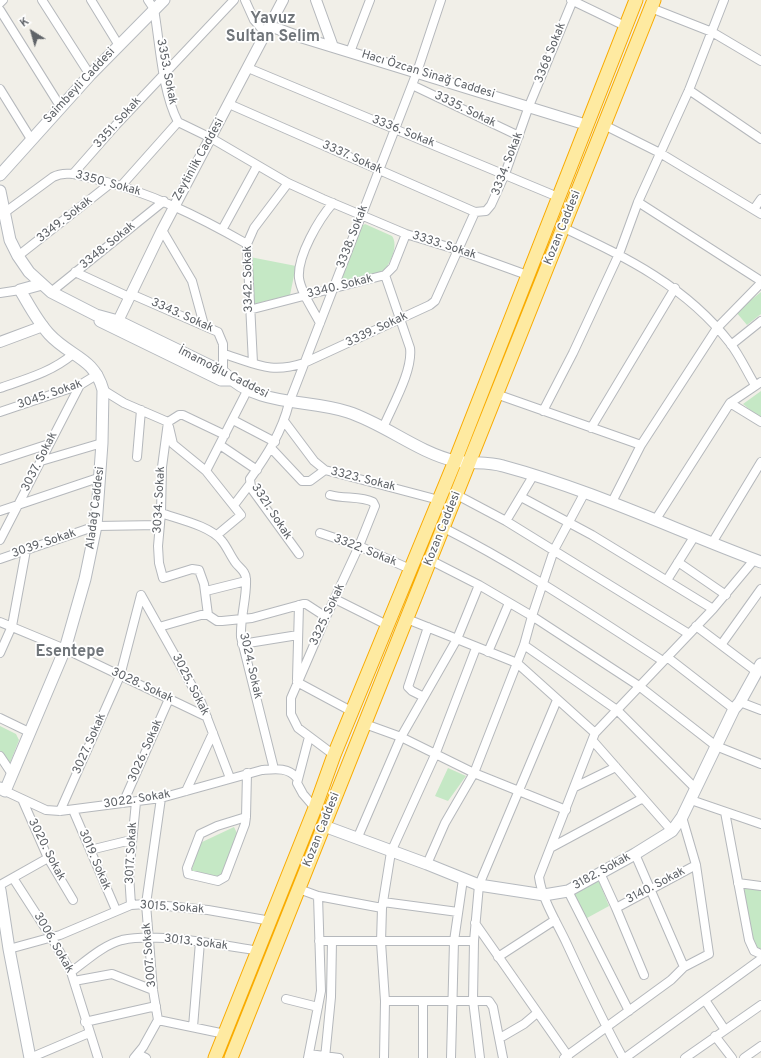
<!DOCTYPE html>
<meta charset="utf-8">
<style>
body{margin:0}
#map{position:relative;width:761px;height:1058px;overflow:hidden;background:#f1efe8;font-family:Overpass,sans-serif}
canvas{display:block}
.north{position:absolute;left:12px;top:12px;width:40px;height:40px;-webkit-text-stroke:3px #fff;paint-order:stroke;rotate:323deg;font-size:11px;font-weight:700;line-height:16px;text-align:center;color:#5f6368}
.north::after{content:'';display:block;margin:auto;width:14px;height:18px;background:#5f6368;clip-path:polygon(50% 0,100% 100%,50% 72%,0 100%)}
</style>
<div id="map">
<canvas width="761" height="1058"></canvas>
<div class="north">K</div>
</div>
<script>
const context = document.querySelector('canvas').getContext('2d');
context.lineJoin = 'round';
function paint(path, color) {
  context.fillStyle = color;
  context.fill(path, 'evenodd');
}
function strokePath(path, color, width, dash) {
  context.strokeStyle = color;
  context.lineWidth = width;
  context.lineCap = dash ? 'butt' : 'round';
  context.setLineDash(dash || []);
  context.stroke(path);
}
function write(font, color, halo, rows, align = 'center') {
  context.font = font + ' Overpass,sans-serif';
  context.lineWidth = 3.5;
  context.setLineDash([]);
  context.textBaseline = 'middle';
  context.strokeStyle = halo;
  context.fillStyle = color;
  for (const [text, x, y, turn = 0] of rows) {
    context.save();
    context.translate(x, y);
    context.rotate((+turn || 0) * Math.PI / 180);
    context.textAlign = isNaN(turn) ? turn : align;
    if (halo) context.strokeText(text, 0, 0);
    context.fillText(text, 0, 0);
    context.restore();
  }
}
paint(new Path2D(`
 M 365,224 L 392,236 C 399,245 390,266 382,272 L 337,288 L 362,226 Z
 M 250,257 L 296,266 L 290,295 L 254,304 Z
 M 761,292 L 761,314 L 747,325 L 736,312 Z
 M 761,391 L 761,419 L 743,404 Z
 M 0,726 L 16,734 L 19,740 L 10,763 L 0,754 Z
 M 448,768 L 466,776 L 448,801 L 435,796 Z
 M 234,827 L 237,833 L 220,878 L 191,872 L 200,843 Z
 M 598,879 L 609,906 L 587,918 L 584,917 L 573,892 Z
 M 741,886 L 761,889 L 761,948 L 758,949 L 751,940 Z`), '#c5e8c5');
const minor = new Path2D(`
 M 42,0 L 90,75
 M 91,0 L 118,44
 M 148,0 L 154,9 C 160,44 162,91 178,122 L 211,138 L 288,183 L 323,199 L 406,234 L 458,250 L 527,275
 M 245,0 L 254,20 L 266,34
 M 571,0 L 625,26
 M 0,3 L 3,0
 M 651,8 L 712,32 L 761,61
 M 0,10 L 60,106
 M 350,52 L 370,0
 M 248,68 L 558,197
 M 412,85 L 519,136
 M 0,89 L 31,139
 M 689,90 L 761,139
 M 229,104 L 475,212 L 486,211 L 491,205 L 505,174 L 529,106 L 573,0
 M 604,125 L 660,153 L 761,214
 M 73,174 L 116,125 L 234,0
 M 121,186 L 178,122
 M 638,202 L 761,281
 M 754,209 L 761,199
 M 4,213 L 53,177 C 66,170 81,176 95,179 C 149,192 198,216 247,244
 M 564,228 C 627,258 686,286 730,343 C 740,356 747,372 755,385
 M 162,230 L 192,281 L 204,325
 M 222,230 L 257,166
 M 18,256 L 111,183
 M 75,272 L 129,297
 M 51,292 L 164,201
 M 0,293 L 20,290
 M 131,294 L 218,332 L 223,344 L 223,372
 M 249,310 L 385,275 L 393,267 L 406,234
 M 320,323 C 313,309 301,293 299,278 C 297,256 319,219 333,203
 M 731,345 L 761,321
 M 224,354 C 257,364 270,374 304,363 L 430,305 L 435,301 L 475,212
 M 253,363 L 247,244 L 254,228 L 288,183
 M 0,388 C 26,379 52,372 73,354
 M 103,390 L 124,403 L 168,422 L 179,415 L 183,415 L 225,435
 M 496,394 L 641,445
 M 730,403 L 761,422
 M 543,411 L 573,353 L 619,254 L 638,202 L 689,90 L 724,0
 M 0,412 L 80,385 L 98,374
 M 233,420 L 275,442
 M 284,421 L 314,461 L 325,470 L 439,500
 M 168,422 L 162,467 L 161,513 L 158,546 L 159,563 L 163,578 L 192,569 L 199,570 L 204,584 L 208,615
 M 169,427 L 173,444 L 206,471 L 241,515 L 217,535
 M 383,428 C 392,406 413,371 410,348 L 385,275
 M 591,428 L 675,288
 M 220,445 L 257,470
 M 271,448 L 302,481 L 310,481 L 325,470
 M 137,457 L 141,410
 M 0,460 L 49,444
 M 41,461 L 102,443
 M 206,471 L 248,389
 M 330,495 C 344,499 361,496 373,502 L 375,506 L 359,546 L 326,617 L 291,698 L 291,714 L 298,728 L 334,755
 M 457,495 L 506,521 L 689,634
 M 521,497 L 592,535 L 713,609
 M 612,502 L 641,445 L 717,328 L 761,283
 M 234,505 L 250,484
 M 0,511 L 101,477
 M 161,513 C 178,519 211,526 222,541 C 227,547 230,555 235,562 C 239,568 246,571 246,579 C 247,598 240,617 241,637 L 274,769
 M 656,519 L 730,403 L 761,382
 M 506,521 L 533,476
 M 444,528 C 521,567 590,614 663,661
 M 320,533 L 359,546 L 410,569
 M 0,540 L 80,385
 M 712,543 L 761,462
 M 299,554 L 251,488 L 250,479 C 267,455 282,432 289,403 L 417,72 L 441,0
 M 0,559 L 96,526 L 160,525
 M 430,560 L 479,585 L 532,616 L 639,686 L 716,746 L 761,764
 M 678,562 L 726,595
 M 667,580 L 694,537
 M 206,591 L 246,581
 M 141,595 L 201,702 L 230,778
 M 335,599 L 387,625
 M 407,619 L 517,663 L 595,733
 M 0,622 L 65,649 L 207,717
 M 696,626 L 757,672
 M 159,627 L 201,615 L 208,615 L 217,621 L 222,621 L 252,618 L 303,604 L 306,604 L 326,617
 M 242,644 L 298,635
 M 524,645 L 617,710 L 696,789
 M 721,645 L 761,589
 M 488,652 L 509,603
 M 0,653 L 12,626 L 26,550
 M 667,657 L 734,709
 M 297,679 L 299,605
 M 297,682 L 351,711
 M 424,697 L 412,691 L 408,687 L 428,627
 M 740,702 L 761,710
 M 0,718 L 29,732
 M 365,724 L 401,737 L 474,773 L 566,810
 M 309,737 L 297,783 L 303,794 L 315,808
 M 593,741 L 672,831
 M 0,756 L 12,774
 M 575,787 L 616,767
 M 5,791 L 46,810 L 60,811 L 161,798 L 262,770 C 275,769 288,767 297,778
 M 186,791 L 213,733
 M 22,799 L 48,858 L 73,900
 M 691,800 L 761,824
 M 123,803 L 169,699
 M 73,810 L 116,910
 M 60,811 L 120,676 L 141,595
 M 725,812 L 749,940 L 754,951 L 761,954
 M 246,817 L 217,826 L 200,834 L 187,868 L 188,874 L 218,881 L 225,877 L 245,824 L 246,817 L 247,773
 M 682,817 L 696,865 L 709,954 L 684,967
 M 357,839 L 401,737 L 457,639 L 479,585
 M 552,847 L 643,798
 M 90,850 L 131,840
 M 427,864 L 445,823 L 474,773 L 524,645 L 532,616 L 554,550 L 585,492
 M 600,873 L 616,908 L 644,975
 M 13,878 L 53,940 L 71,972 L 98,1058
 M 738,883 L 761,886
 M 0,885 L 48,858
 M 299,889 L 318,896 L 382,908
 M 568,891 L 629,1011
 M 383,902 L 458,912
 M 131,905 L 129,874 L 136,802
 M 616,908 L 696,865
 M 475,923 L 568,1056
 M 319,941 L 474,941
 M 9,949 L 60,935 L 131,905 L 146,904 L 208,910 L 271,921
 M 498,957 L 555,920
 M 71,972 C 86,961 103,945 122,940 C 158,932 222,945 259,951
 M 74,981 L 112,974 L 153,990
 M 286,999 L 318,1007
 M 705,1000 L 725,1030
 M 385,1001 L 489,1001 L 493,1007 L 503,1058
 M 158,1020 L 225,1034
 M 85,1022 L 156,1006
 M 193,1027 L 200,942
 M 715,1036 L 732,1058
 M 500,1038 L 524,1024 L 537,1013
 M 138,1054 L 146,1058
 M 309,1054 L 339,1058
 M 30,1058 L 89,1033
 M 134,1058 L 143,1047 L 158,1020 L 153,990 L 146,904 L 161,798
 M 308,1058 L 321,991 L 318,896
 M 325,1058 L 331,997 L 332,941
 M 384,1058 L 385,1001 L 381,942 L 382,908 L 391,852 L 435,755 L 476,648
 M 423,1058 L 423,1001
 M 451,1058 L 454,941 L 463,879
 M 480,1058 L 473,1000 L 474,941 L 479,885 L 557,700
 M 564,1058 L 671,980 L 684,967 L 635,854
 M 623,1058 C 602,1020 584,981 566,942 C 556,921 542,899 539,877 L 595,733 L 713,609 L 754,560
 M 625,1058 L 761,959
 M 685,1058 L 761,1005
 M 744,1058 L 761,1046`);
const tertiary = new Path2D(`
 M 316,0 L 333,47
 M 270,26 L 297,36 L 587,125
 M 118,321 L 162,230 L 283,0
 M 0,342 L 43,326`);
const secondary = new Path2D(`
 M 0,175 L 90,75 L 164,0
 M 0,191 L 10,240 L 18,256 L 29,272 L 51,292 L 96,315 L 118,321 L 223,372 C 259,408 305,398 348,412 C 385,424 417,452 455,461 C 471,464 488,461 503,466 C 592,490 675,530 761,562
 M 100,321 L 221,380 L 231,380
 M 0,788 L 5,791 L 65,649 L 85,579 L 96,526 L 102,443 L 103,390 C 94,357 70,357 49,334 C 37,321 29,305 20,290 L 42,284
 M 324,826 L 427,864 L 479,885 L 544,895 L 568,891 L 635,854 L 672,831 L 682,817 L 734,709 L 740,702 L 761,664
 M 0,890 L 9,949 L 30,1058`);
const trunk = new Path2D(`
 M 215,1058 L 315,808 L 334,755 L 455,461 L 636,0
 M 231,1058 L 654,0`);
strokePath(minor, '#b5b8bc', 10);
strokePath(tertiary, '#b5b8bc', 12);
strokePath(secondary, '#b6babf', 13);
strokePath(trunk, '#f9ab00', 15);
strokePath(minor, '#fff', 8);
strokePath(tertiary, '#fff', 10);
strokePath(secondary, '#fff', 11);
strokePath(trunk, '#feeaa1', 13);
write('12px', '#5f6368', '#fff', [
 ["3368 Sokak",551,53,-68],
 ["3353. Sokak",166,72,79],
 ["Hacı Özcan Sinağ Caddesi",428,75,17],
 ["Saimbeyli Caddesi",80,86,-47],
 ["3335. Sokak",465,110,26],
 ["3351. Sokak",118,123,-48],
 ["3336. Sokak",403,132,22],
 ["3337. Sokak",352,158,24],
 ["Zeytinlik Caddesi",199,160,-61],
 ["3334. Sokak",508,164,-69],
 ["3350. Sokak",108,184,15],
 ["3349. Sokak",65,220,-38],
 ["Kozan Caddesi",563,228,-68],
 ["3338. Sokak",353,237,-69],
 ["3348. Sokak",108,246,-39],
 ["3333. Sokak",444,246,18],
 ["3342. Sokak",249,279,-91],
 ["3340. Sokak",340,287,-14],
 ["3343. Sokak",182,316,24],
 ["3339. Sokak",377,330,-25],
 ["İmamoğlu Caddesi",223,373,27],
 ["3045. Sokak",50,395,-19],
 ["3037. Sokak",40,462,-63],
 ["3323. Sokak",363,480,14],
 ["3034. Sokak",160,500,-87],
 ["Aladağ Caddesi",96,508,-83],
 ["3321. Sokak",271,512,57],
 ["Kozan Caddesi",443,529,-68],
 ["3039. Sokak",44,544,-19],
 ["3322. Sokak",365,551,22],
 ["3325. Sokak",328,615,-65],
 ["3024. Sokak",250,666,77],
 ["3025. Sokak",190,685,63],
 ["3028. Sokak",142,686,25],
 ["3027. Sokak",90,744,-66],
 ["3026. Sokak",146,751,-66],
 ["3022. Sokak",137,800,-9],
 ["Kozan Caddesi",322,830,-68],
 ["3020. Sokak",46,850,63],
 ["3017. Sokak",132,853,-87],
 ["3019. Sokak",94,860,67],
 ["3182. Sokak",602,872,-29],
 ["3140. Sokak",656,886,-28],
 ["3015. Sokak",172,908,4],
 ["3006. Sokak",53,943,60],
 ["3013. Sokak",196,943,7],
 ["3007. Sokak",150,955,-95]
]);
write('bold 16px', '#70757a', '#fff', [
 ["Yavuz",273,20],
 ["Sultan Selim",273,38],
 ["Esentepe",70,653]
]);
</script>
